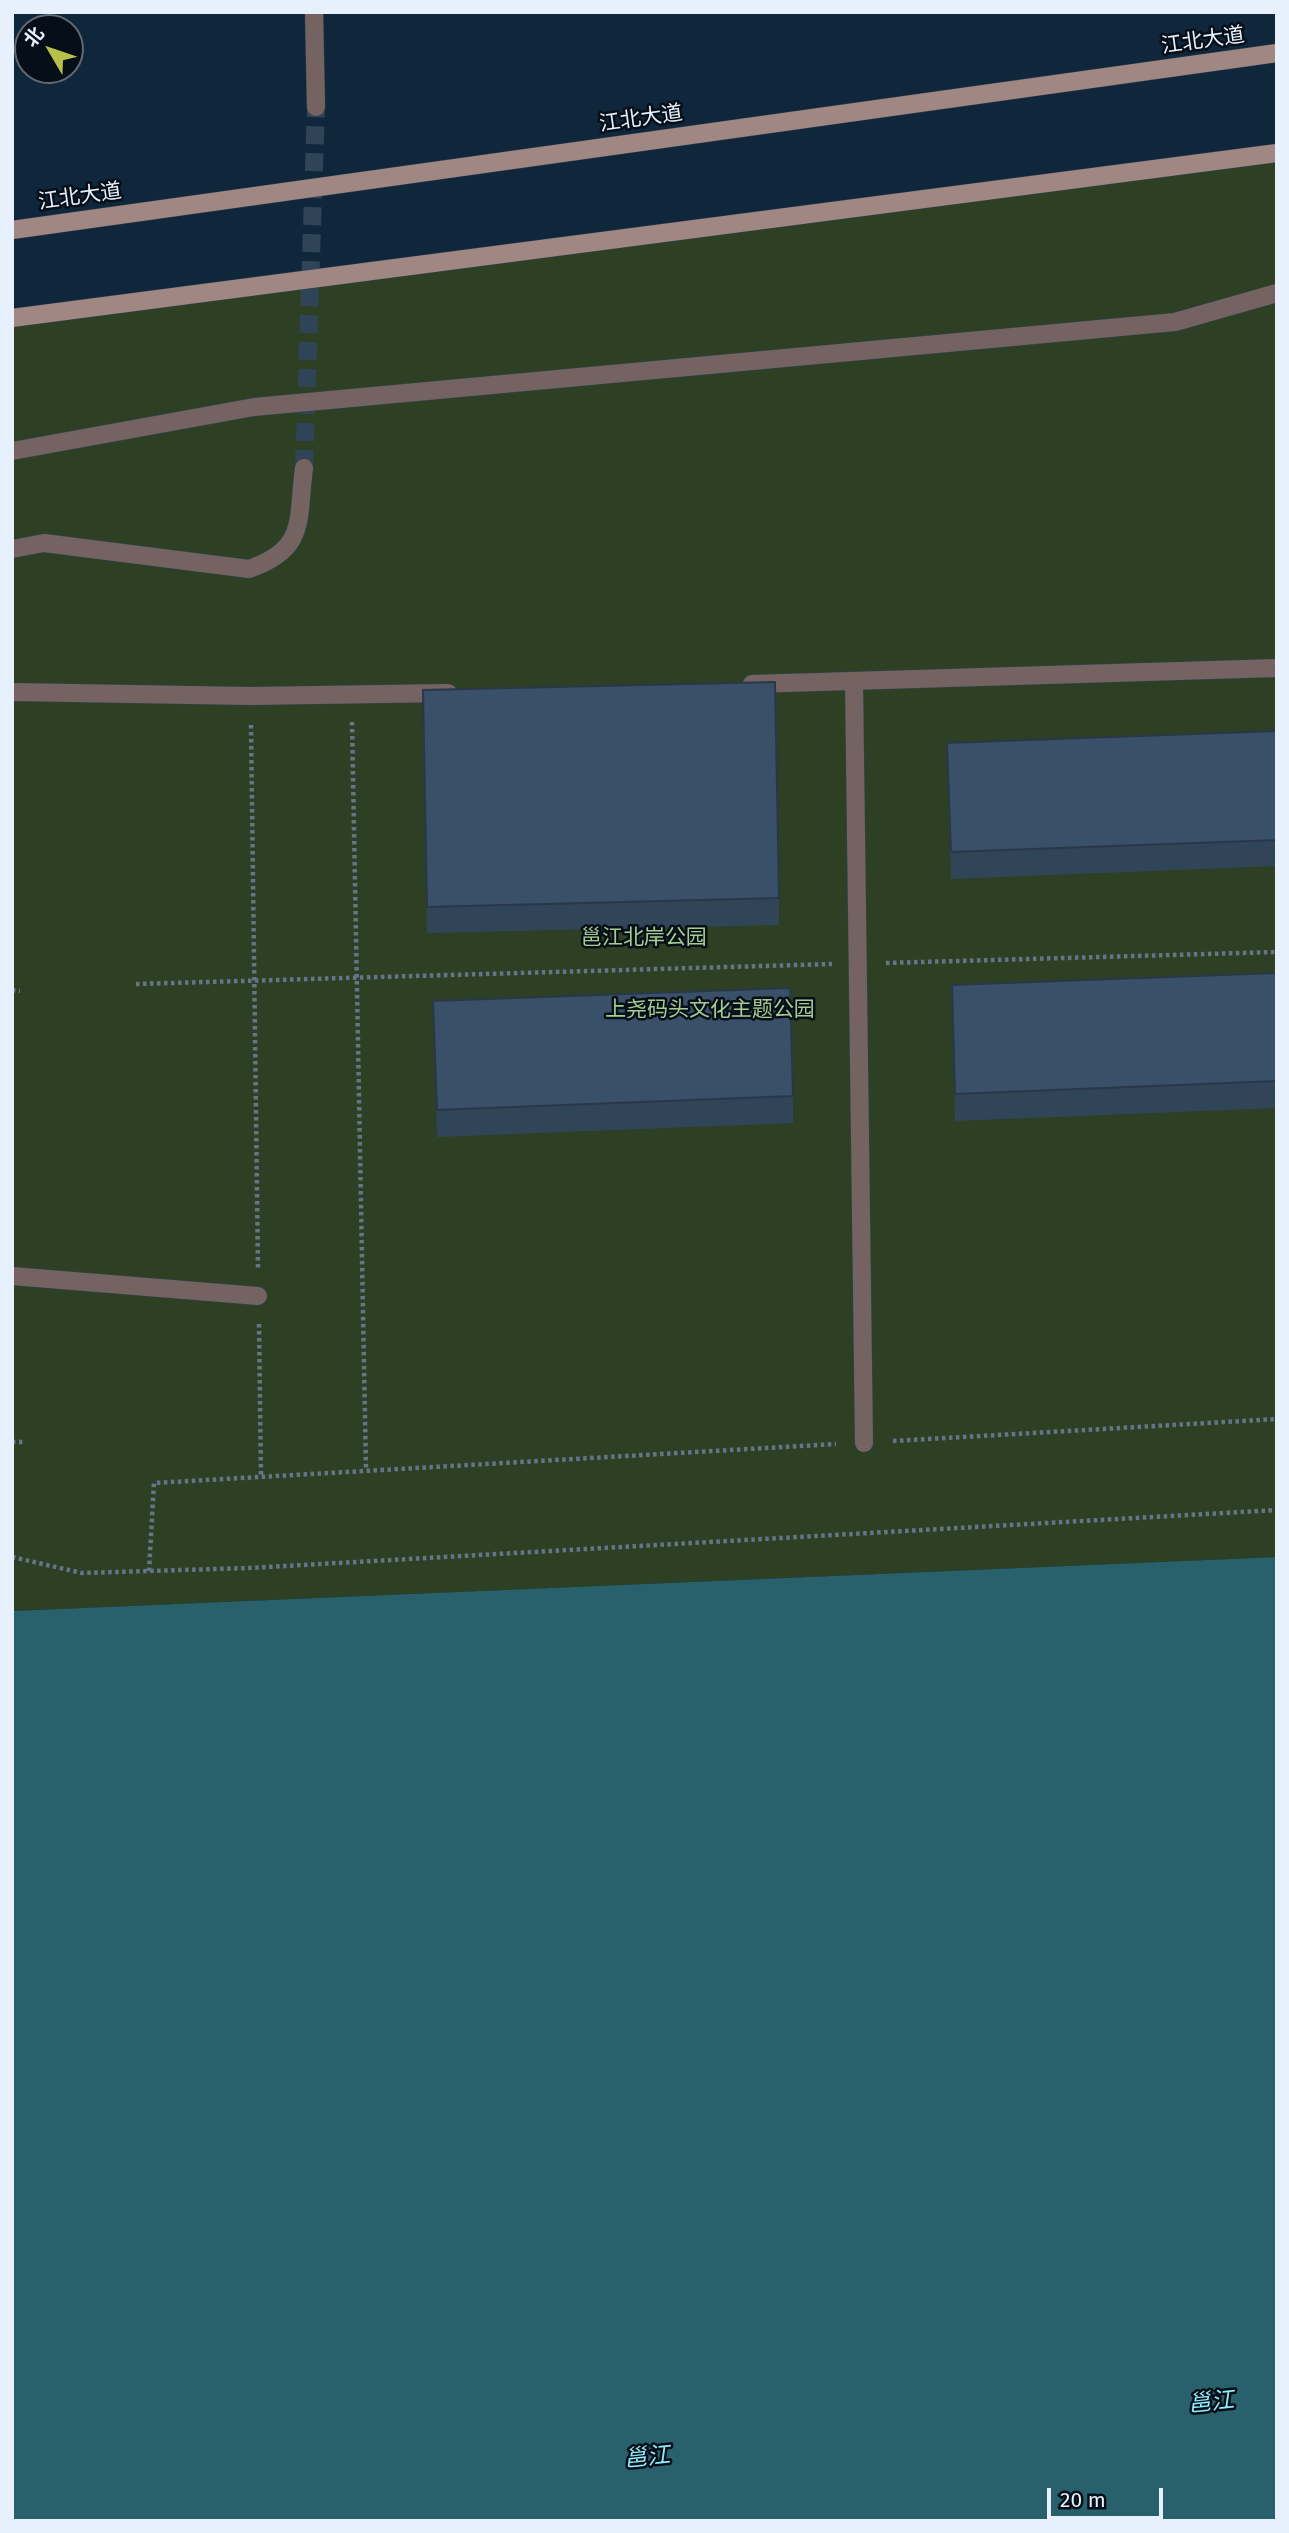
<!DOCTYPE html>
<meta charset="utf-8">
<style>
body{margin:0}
#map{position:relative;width:1289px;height:2533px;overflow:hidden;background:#10263b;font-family:"Fira Sans","Noto Sans SC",sans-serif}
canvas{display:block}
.frame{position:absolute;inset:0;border:14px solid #e6f1fd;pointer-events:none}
.north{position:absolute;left:14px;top:14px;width:70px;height:70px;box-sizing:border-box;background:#060e18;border:2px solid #606974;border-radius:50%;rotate:309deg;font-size:19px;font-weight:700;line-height:28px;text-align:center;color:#e6f1fd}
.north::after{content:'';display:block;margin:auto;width:24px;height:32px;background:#b8c147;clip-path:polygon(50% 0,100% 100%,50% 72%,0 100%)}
.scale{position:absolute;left:1047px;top:2488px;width:116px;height:32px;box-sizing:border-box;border:4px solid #e6f1fd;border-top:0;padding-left:9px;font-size:21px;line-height:24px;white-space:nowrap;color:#e6f1fd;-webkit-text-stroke:5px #060e18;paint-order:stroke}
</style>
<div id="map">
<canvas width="1289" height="2533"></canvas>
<div class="frame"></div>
<div class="north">北</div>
<div class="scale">20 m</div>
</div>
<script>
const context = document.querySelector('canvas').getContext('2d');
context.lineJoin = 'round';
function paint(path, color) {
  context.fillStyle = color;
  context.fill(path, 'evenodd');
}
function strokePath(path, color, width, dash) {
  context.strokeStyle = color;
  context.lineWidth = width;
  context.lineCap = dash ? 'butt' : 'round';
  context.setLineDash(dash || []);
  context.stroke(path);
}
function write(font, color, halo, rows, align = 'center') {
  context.font = font + ' "Fira Sans","Noto Sans SC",sans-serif';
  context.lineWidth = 5;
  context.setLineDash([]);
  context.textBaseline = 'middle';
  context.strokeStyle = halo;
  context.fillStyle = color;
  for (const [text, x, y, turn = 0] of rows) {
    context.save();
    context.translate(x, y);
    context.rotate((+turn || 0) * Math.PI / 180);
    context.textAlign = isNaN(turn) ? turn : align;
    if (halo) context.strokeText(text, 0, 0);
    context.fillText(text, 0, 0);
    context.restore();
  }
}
paint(new Path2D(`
 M 1277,153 L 1277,1557 L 12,1611 L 12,318 Z`), '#2e4024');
paint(new Path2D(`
 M 1277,1557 L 1277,2521 L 12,2521 L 12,1611 Z`), '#28616b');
strokePath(new Path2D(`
 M 304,468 L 316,107`), '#304458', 18, [18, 9]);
const service = new Path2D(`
 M 752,684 L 1277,668
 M 12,692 L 250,696 L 448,693
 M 12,1276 L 258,1296`);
const pedestrian = new Path2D(`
 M 12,451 L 254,407 L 1175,322 L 1277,293
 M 854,681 L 864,1443`);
const minor = new Path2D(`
 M 314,12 L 316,107
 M 12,549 L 44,543 L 249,569 C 307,549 297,521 304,468`);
const secondary = new Path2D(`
 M 12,230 L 1277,53
 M 12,318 L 1277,153`);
strokePath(service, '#2e4256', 19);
strokePath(pedestrian, '#2e4256', 19);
strokePath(minor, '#2e4256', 19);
strokePath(secondary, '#2e4256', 19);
strokePath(new Path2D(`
 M 352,722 L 366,1471
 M 251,725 L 258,1269
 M 886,963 L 1277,952
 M 136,984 L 832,964
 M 12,990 L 20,991
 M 259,1324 L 261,1477
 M 893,1441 L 1277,1419
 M 12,1442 L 24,1442
 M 12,1557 L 82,1573 L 249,1568 L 1277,1510
 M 149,1571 L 154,1483 L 836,1444`), '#637587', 4.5, [3.5, 3.5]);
strokePath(service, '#746360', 18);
strokePath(pedestrian, '#746360', 18);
strokePath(minor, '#746360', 18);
strokePath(secondary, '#a18782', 18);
paint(new Path2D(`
 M 423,717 L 779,898 L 779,925 L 427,933 Z
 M 1277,731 L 1277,866 L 951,879 L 947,743 Z
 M 1277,973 L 1277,1108 L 955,1121 L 952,985 Z
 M 433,1001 L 793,1096 L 793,1123 L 437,1137 Z`), '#314559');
const building = new Path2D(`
 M 775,682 L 779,898 L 427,907 L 423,690 Z
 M 1277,731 L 1277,840 L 951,852 L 947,743 Z
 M 1277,973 L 1277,1081 L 955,1094 L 952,985 Z
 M 790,988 L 793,1096 L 437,1110 L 433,1001 Z`);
paint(building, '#395068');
strokePath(building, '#283849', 2);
write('21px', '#e6f1fd', '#060e18', [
 ["江北大道",1203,41,-8],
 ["江北大道",641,119,-8],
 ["江北大道",80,197,-8]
]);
write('21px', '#a6cc90', '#060e18', [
 ["邕江北岸公园",644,938],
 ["上尧码头文化主题公园",710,1010]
]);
write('italic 23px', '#90edfd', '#060e18', [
 ["邕江",1211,2403,-6],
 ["邕江",647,2458,-6]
]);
</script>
